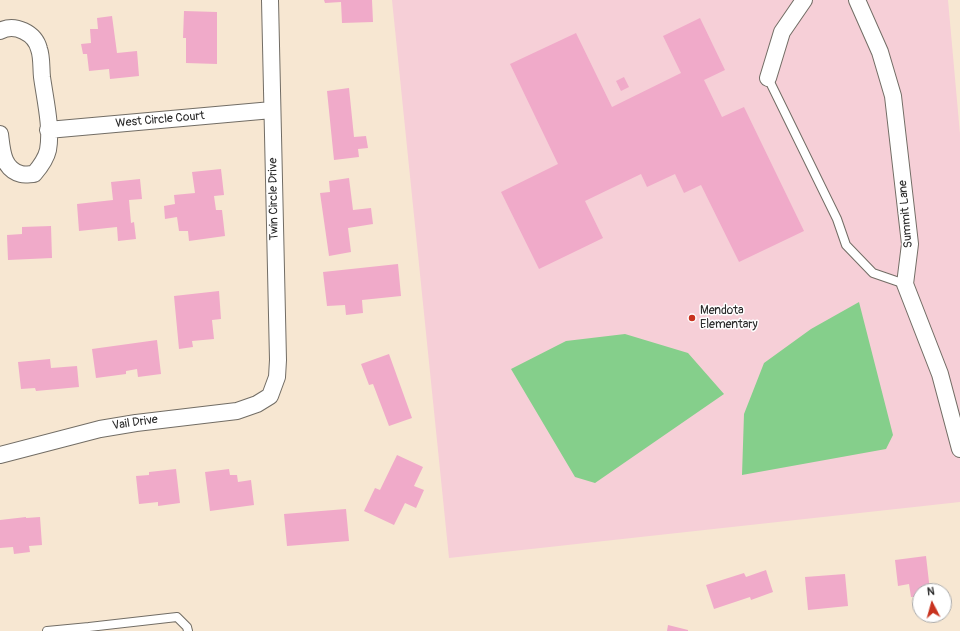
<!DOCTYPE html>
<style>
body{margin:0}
#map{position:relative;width:960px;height:631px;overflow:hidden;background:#f7e7d2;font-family:Pangolin,sans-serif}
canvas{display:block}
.north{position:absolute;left:912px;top:583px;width:40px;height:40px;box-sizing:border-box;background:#fff;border:1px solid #aaa;border-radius:50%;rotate:354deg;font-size:11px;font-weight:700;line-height:16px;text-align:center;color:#2b2b2b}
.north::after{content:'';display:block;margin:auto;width:14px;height:18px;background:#c8321e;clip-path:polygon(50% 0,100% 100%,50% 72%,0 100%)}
</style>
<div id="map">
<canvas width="960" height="631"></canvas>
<div class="north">N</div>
</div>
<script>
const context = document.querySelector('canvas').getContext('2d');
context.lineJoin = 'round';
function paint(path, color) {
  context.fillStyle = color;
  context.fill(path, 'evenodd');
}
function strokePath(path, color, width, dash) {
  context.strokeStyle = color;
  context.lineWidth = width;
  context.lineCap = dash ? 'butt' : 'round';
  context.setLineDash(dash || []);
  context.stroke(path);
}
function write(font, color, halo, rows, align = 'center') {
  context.font = font + ' Pangolin,sans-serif';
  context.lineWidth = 3;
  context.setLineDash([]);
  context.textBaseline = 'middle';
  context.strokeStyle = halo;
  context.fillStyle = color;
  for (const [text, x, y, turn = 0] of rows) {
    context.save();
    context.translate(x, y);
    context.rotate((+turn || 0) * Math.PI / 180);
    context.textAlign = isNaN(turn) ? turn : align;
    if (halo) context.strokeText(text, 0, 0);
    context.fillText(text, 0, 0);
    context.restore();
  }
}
paint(new Path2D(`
 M 392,0 L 948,0 L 960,134 L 960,502 L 449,558 Z`), '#f6cfd7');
paint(new Path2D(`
 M 859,302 L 893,435 L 886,449 L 742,475 L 744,414 L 764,363 L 811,329 Z
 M 625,334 L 688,353 L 724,394 L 595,483 L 575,477 L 511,369 L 566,341 Z`), '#85cf8b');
paint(new Path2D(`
 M 324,0 L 372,0 L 373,22 L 342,23 L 341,2 L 325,3 Z
 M 184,11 L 217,12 L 217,64 L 186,63 L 186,38 L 183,38 Z
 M 112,16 L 117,53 L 137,51 L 139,76 L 110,79 L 109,69 L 89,71 L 87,54 L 83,54 L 81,44 L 91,43 L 90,29 L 98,29 L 97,18 Z
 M 700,18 L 725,70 L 704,80 L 722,117 L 744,107 L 804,231 L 739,262 L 701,185 L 684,193 L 675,174 L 647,187 L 641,174 L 585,201 L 603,238 L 539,269 L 501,192 L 558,164 L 510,64 L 576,33 L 612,107 L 681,73 L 663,36 Z
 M 624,77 L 629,87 L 621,91 L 616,81 Z
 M 349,88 L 354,137 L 366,136 L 368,148 L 358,149 L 359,157 L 334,160 L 327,91 Z
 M 221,169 L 224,195 L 214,196 L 216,210 L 222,210 L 225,236 L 189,241 L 188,231 L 179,231 L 177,217 L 165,219 L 164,206 L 175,204 L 174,195 L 195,193 L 192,172 Z
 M 349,178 L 353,210 L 371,208 L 373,224 L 348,228 L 351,252 L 329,256 L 320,193 L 330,192 L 329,181 Z
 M 140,179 L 142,199 L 129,200 L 131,223 L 134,222 L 136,239 L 118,241 L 117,227 L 79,231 L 77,204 L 113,200 L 111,182 Z
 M 51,226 L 52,258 L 8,260 L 7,235 L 22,234 L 22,227 Z
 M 398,264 L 401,296 L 362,300 L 363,313 L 346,315 L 345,305 L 327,306 L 323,272 Z
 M 219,291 L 221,319 L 212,320 L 214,339 L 192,341 L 193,347 L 179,349 L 174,296 Z
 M 157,340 L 161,374 L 138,377 L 137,369 L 126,371 L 126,374 L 96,378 L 92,349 Z
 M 389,354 L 412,418 L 389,426 L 373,384 L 369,385 L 361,364 Z
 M 50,359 L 51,368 L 77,366 L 79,387 L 36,391 L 35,388 L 21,389 L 18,362 Z
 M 397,455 L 423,467 L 414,486 L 424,490 L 416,508 L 405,503 L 394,525 L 364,511 L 375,488 L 380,490 Z
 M 176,469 L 180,503 L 158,506 L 158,502 L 139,504 L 136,476 L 149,475 L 149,472 Z
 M 229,469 L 230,475 L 237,475 L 238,482 L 251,480 L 254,505 L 210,511 L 205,472 Z
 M 346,509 L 349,541 L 287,546 L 284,514 Z
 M 26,517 L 26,518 L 40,517 L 42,545 L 29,546 L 30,552 L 14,554 L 13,547 L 0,548 L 0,520 Z
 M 926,556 L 930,591 L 920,591 L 920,597 L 911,597 L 909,584 L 898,586 L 895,560 Z
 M 766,570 L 773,592 L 751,600 L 750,597 L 714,609 L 706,585 L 744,573 L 746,577 Z
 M 845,574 L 848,606 L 808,610 L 805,577 Z
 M 668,625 L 688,630 L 688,631 L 667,631 Z`), '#f0aac9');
const lane = new Path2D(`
 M 768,78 L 837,219 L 846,245 L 873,273 L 905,284
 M 47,631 L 89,627
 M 87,631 L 89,627 L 177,617 L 187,627 L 188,631`);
const street = new Path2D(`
 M 857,0 L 880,52 L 893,96 L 910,244 L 905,284 L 940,374 L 960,449
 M 0,31 C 15,23 35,33 39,49 C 42,57 41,68 42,77 C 45,99 52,128 48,150 C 46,159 40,167 34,174 C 30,174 25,175 21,174 C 2,169 2,149 0,134
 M 768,78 L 782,32 L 804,0
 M 48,130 L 272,110
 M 0,455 L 100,429 L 136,423 L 237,411 L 257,404 L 270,396 L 277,377 L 278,360 L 270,0`);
strokePath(lane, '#726d65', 10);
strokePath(street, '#726d65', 18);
strokePath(lane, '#fff', 8);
strokePath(street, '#fff', 16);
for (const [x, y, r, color] of [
 [692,318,4,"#c8321e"]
]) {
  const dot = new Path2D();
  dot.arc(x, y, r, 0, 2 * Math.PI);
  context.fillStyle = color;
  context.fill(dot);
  strokePath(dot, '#fff', 1.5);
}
write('12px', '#2b2b2b', '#fff', [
 ["West Circle Court",160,120,-5],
 ["Twin Circle Drive",274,199,-91],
 ["Summit Lane",906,214,-95],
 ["Vail Drive",135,423,-8]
]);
write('12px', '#2b2b2b', '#fff', [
 ["Mendota",700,311],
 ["Elementary",700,325]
], 'left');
</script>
